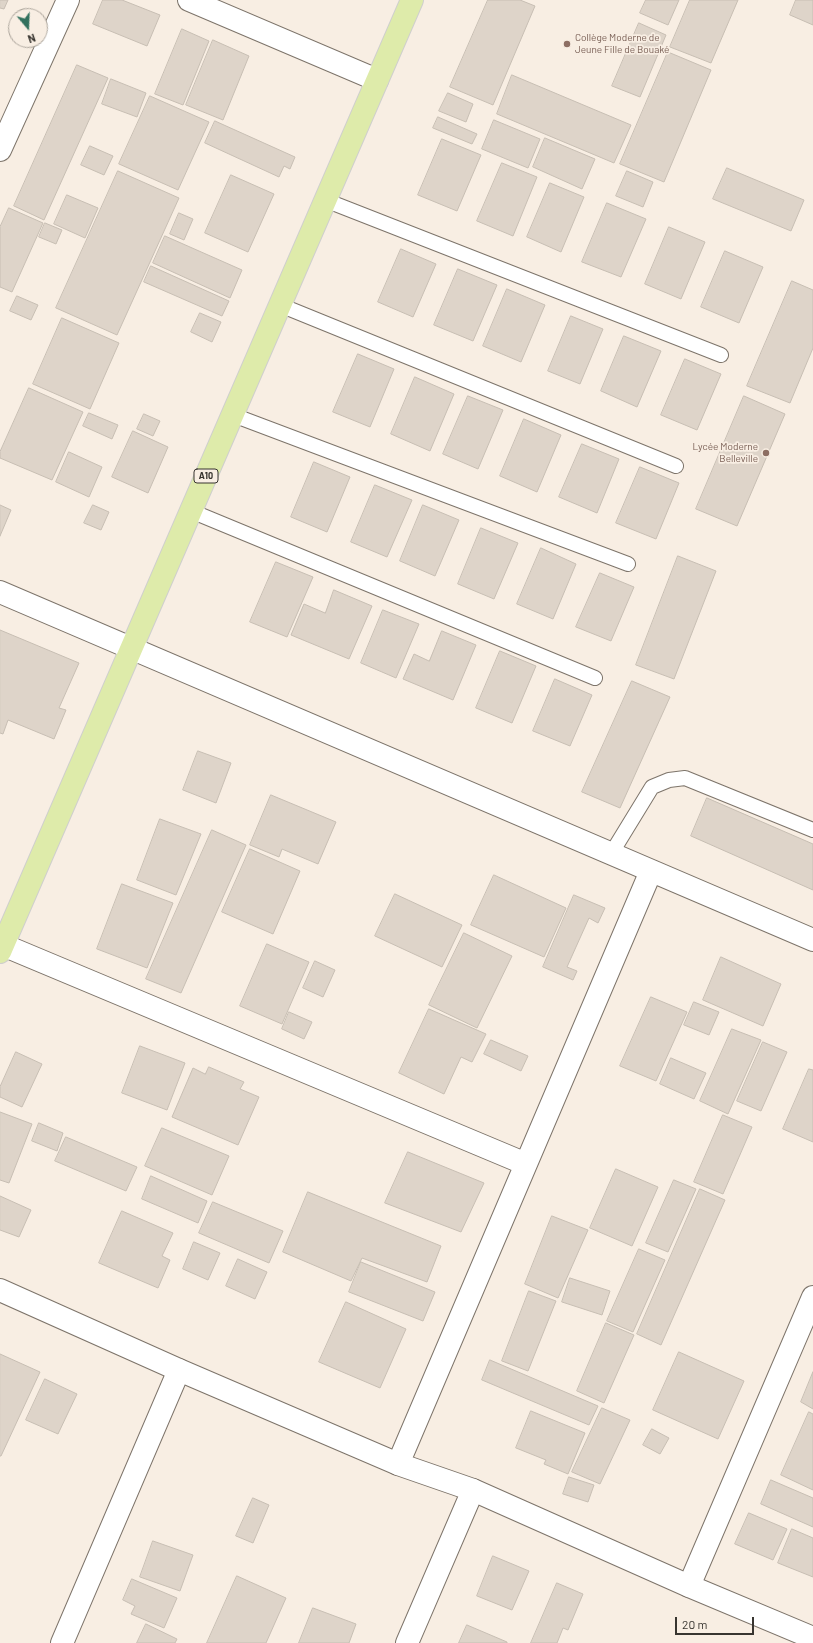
<!DOCTYPE html>
<meta charset="utf-8">
<style>
body{margin:0}
#map{position:relative;width:813px;height:1643px;overflow:hidden;background:#f8eee3;font-family:Barlow,sans-serif}
canvas{display:block}
.north{position:absolute;left:8px;top:8px;width:40px;height:40px;box-sizing:border-box;background:#f8eee3;border:1px solid #aba49b;border-radius:50%;rotate:161deg;font-size:11px;font-weight:700;line-height:16px;text-align:center;color:#383530}
.north::after{content:'';display:block;margin:auto;width:14px;height:18px;background:#32715e;clip-path:polygon(50% 0,100% 100%,50% 72%,0 100%)}
.scale{position:absolute;left:675px;top:1617px;width:79px;height:18px;box-sizing:border-box;border:2px solid #383530;border-top:0;padding-left:5px;font-size:12px;line-height:14px;white-space:nowrap;color:#383530;-webkit-text-stroke:3px #f8eee3;paint-order:stroke}
</style>
<div id="map">
<canvas width="813" height="1643"></canvas>
<div class="north">N</div>
<div class="scale">20 m</div>
</div>
<script>
const context = document.querySelector('canvas').getContext('2d');
context.lineJoin = 'round';
function paint(path, color) {
  context.fillStyle = color;
  context.fill(path, 'evenodd');
}
function strokePath(path, color, width, dash) {
  context.strokeStyle = color;
  context.lineWidth = width;
  context.lineCap = dash ? 'butt' : 'round';
  context.setLineDash(dash || []);
  context.stroke(path);
}
function write(font, color, halo, rows, align = 'center') {
  context.font = font + ' Barlow,sans-serif';
  context.lineWidth = 3.5;
  context.setLineDash([]);
  context.textBaseline = 'middle';
  context.strokeStyle = halo;
  context.fillStyle = color;
  for (const [text, x, y, turn = 0] of rows) {
    context.save();
    context.translate(x, y);
    context.rotate((+turn || 0) * Math.PI / 180);
    context.textAlign = isNaN(turn) ? turn : align;
    if (halo) context.strokeText(text, 0, 0);
    context.fillText(text, 0, 0);
    context.restore();
  }
}
const building = new Path2D(`
 M 0,0 L 8,0 L 4,9 L 0,8 Z
 M 103,0 L 122,0 L 160,15 L 147,46 L 93,24 Z
 M 488,0 L 520,0 L 535,6 L 493,105 L 450,87 Z
 M 646,0 L 679,0 L 668,25 L 640,13 Z
 M 690,0 L 738,0 L 711,63 L 670,47 Z
 M 796,0 L 813,0 L 813,25 L 790,15 Z
 M 639,23 L 666,35 L 640,97 L 612,86 Z
 M 182,29 L 209,41 L 183,105 L 155,94 Z
 M 213,40 L 249,56 L 223,120 L 186,105 Z
 M 668,52 L 711,70 L 664,182 L 620,164 Z
 M 77,65 L 108,78 L 44,220 L 14,206 Z
 M 512,75 L 631,125 L 614,163 L 497,114 Z
 M 111,79 L 146,93 L 137,117 L 102,104 Z
 M 448,93 L 473,104 L 466,122 L 439,111 Z
 M 150,96 L 209,122 L 178,190 L 119,164 Z
 M 438,117 L 477,134 L 472,144 L 433,128 Z
 M 494,120 L 540,139 L 528,168 L 482,149 Z
 M 215,121 L 295,157 L 290,169 L 284,166 L 279,177 L 205,143 Z
 M 545,138 L 595,159 L 582,189 L 533,167 Z
 M 442,139 L 481,155 L 457,211 L 418,195 Z
 M 90,146 L 113,156 L 104,175 L 81,165 Z
 M 502,163 L 537,177 L 513,236 L 477,221 Z
 M 727,168 L 804,200 L 791,231 L 713,199 Z
 M 118,171 L 179,198 L 117,335 L 56,308 Z
 M 627,171 L 653,182 L 643,207 L 616,196 Z
 M 231,175 L 274,194 L 248,252 L 205,233 Z
 M 550,183 L 584,197 L 561,252 L 527,237 Z
 M 67,195 L 98,208 L 85,238 L 54,224 Z
 M 607,203 L 646,219 L 621,277 L 582,262 Z
 M 9,208 L 43,223 L 12,292 L 0,287 L 0,227 Z
 M 179,213 L 193,219 L 184,240 L 170,234 Z
 M 45,223 L 62,230 L 56,244 L 39,237 Z
 M 669,227 L 705,242 L 681,299 L 645,284 Z
 M 165,236 L 242,270 L 230,298 L 153,263 Z
 M 401,249 L 436,264 L 413,317 L 378,302 Z
 M 725,251 L 763,267 L 739,323 L 701,307 Z
 M 151,266 L 229,301 L 222,316 L 144,282 Z
 M 458,269 L 497,285 L 473,341 L 434,325 Z
 M 792,281 L 813,290 L 813,348 L 790,403 L 747,386 Z
 M 507,289 L 545,305 L 521,362 L 483,346 Z
 M 17,296 L 38,305 L 31,320 L 10,311 Z
 M 200,313 L 221,322 L 212,342 L 191,332 Z
 M 571,316 L 603,329 L 580,384 L 548,371 Z
 M 62,318 L 119,343 L 90,409 L 33,384 Z
 M 624,336 L 661,351 L 637,407 L 601,391 Z
 M 358,354 L 394,369 L 370,427 L 333,412 Z
 M 685,359 L 721,374 L 697,430 L 661,415 Z
 M 415,377 L 454,394 L 430,451 L 391,434 Z
 M 29,388 L 83,412 L 52,480 L 0,458 L 0,452 Z
 M 468,396 L 503,410 L 478,469 L 443,454 Z
 M 744,396 L 785,414 L 737,526 L 696,509 Z
 M 89,413 L 118,425 L 112,439 L 83,426 Z
 M 144,414 L 160,421 L 153,436 L 137,429 Z
 M 524,419 L 561,435 L 537,492 L 500,476 Z
 M 133,431 L 168,447 L 148,493 L 112,477 Z
 M 582,444 L 619,459 L 597,513 L 559,497 Z
 M 69,452 L 102,467 L 89,497 L 56,482 Z
 M 314,462 L 350,477 L 327,532 L 291,517 Z
 M 640,467 L 679,483 L 656,539 L 616,523 Z
 M 375,485 L 412,500 L 387,557 L 351,542 Z
 M 0,505 L 11,510 L 0,536 Z
 M 93,505 L 109,512 L 101,530 L 84,523 Z
 M 423,505 L 459,520 L 435,576 L 400,561 Z
 M 481,528 L 518,543 L 494,599 L 458,584 Z
 M 541,548 L 576,564 L 553,619 L 517,604 Z
 M 678,556 L 716,571 L 674,679 L 636,665 Z
 M 276,562 L 313,577 L 287,637 L 250,622 Z
 M 600,573 L 634,587 L 611,641 L 576,627 Z
 M 334,590 L 372,606 L 349,659 L 291,635 L 304,604 L 325,613 Z
 M 383,610 L 419,624 L 396,678 L 361,663 Z
 M 0,630 L 79,663 L 59,708 L 66,710 L 54,739 L 8,720 L 3,734 L 0,733 Z
 M 442,631 L 476,645 L 453,700 L 403,679 L 414,654 L 429,661 Z
 M 500,651 L 536,666 L 512,723 L 476,708 Z
 M 555,679 L 592,695 L 570,746 L 533,731 Z
 M 632,681 L 670,697 L 620,808 L 582,792 Z
 M 198,751 L 231,763 L 216,803 L 183,790 Z
 M 271,795 L 336,822 L 318,864 L 282,849 L 279,857 L 250,845 Z
 M 707,798 L 813,844 L 813,890 L 691,836 Z
 M 160,819 L 201,834 L 176,895 L 137,880 Z
 M 212,830 L 246,845 L 181,993 L 146,979 Z
 M 250,849 L 300,871 L 273,934 L 222,912 Z
 M 494,875 L 566,908 L 544,957 L 471,925 Z
 M 122,884 L 173,903 L 147,968 L 97,949 Z
 M 395,894 L 462,925 L 442,967 L 375,936 Z
 M 574,895 L 605,908 L 598,923 L 589,918 L 567,967 L 577,971 L 573,980 L 543,967 Z
 M 464,933 L 512,956 L 477,1028 L 429,1005 Z
 M 267,944 L 309,962 L 282,1024 L 240,1006 Z
 M 721,957 L 781,984 L 763,1026 L 703,1000 Z
 M 315,961 L 335,970 L 323,997 L 303,988 Z
 M 651,997 L 687,1012 L 656,1081 L 620,1066 Z
 M 694,1002 L 719,1012 L 709,1035 L 684,1025 Z
 M 429,1009 L 486,1034 L 472,1062 L 461,1057 L 444,1094 L 399,1073 Z
 M 289,1012 L 312,1022 L 304,1039 L 282,1029 Z
 M 732,1029 L 761,1040 L 728,1114 L 700,1101 Z
 M 491,1040 L 528,1056 L 521,1071 L 484,1054 Z
 M 763,1042 L 787,1052 L 761,1111 L 737,1101 Z
 M 140,1046 L 185,1063 L 167,1110 L 122,1093 Z
 M 16,1052 L 42,1064 L 22,1107 L 0,1097 L 0,1087 Z
 M 671,1058 L 706,1073 L 694,1099 L 660,1084 Z
 M 209,1067 L 244,1082 L 240,1089 L 259,1097 L 238,1145 L 172,1117 L 193,1068 L 205,1074 Z
 M 809,1069 L 813,1070 L 813,1142 L 783,1129 Z
 M 0,1112 L 32,1124 L 9,1183 L 0,1180 Z
 M 723,1115 L 752,1127 L 723,1194 L 694,1182 Z
 M 39,1123 L 63,1133 L 57,1151 L 32,1141 Z
 M 162,1128 L 229,1156 L 212,1195 L 145,1166 Z
 M 66,1137 L 137,1167 L 126,1191 L 55,1161 Z
 M 408,1152 L 484,1183 L 461,1232 L 385,1203 Z
 M 616,1169 L 658,1187 L 632,1246 L 590,1228 Z
 M 151,1176 L 207,1201 L 198,1223 L 142,1199 Z
 M 674,1180 L 696,1189 L 668,1252 L 646,1243 Z
 M 700,1189 L 725,1200 L 661,1345 L 637,1334 Z
 M 308,1192 L 441,1246 L 427,1282 L 362,1258 L 351,1281 L 283,1252 Z
 M 0,1196 L 31,1210 L 19,1237 L 0,1230 Z
 M 213,1202 L 283,1231 L 269,1263 L 199,1233 Z
 M 122,1211 L 173,1233 L 162,1256 L 170,1260 L 158,1288 L 99,1263 Z
 M 552,1216 L 588,1230 L 558,1298 L 525,1284 Z
 M 194,1242 L 220,1253 L 208,1280 L 183,1269 Z
 M 639,1249 L 665,1260 L 633,1332 L 607,1321 Z
 M 238,1259 L 267,1272 L 255,1299 L 226,1286 Z
 M 361,1262 L 435,1292 L 423,1321 L 349,1292 Z
 M 570,1278 L 610,1291 L 602,1315 L 562,1302 Z
 M 529,1291 L 556,1301 L 528,1371 L 502,1361 Z
 M 346,1302 L 406,1329 L 380,1388 L 319,1362 Z
 M 606,1323 L 634,1335 L 604,1403 L 577,1391 Z
 M 679,1352 L 744,1381 L 718,1439 L 653,1410 Z
 M 0,1354 L 40,1372 L 1,1456 L 0,1456 Z
 M 490,1360 L 598,1406 L 589,1425 L 482,1380 Z
 M 813,1372 L 813,1409 L 801,1402 Z
 M 45,1379 L 77,1394 L 58,1434 L 26,1420 Z
 M 602,1408 L 630,1420 L 600,1484 L 572,1472 Z
 M 531,1411 L 585,1433 L 568,1474 L 544,1464 L 546,1460 L 516,1448 Z
 M 809,1412 L 813,1414 L 813,1490 L 781,1475 Z
 M 652,1429 L 669,1438 L 660,1454 L 643,1445 Z
 M 569,1477 L 594,1485 L 588,1502 L 563,1494 Z
 M 771,1480 L 813,1498 L 813,1527 L 761,1504 Z
 M 253,1498 L 269,1505 L 253,1543 L 236,1536 Z
 M 749,1513 L 787,1529 L 773,1560 L 735,1544 Z
 M 792,1529 L 813,1538 L 813,1577 L 778,1563 Z
 M 153,1541 L 193,1555 L 180,1591 L 140,1577 Z
 M 493,1556 L 529,1571 L 512,1610 L 477,1596 Z
 M 237,1576 L 286,1598 L 266,1643 L 207,1643 Z
 M 132,1579 L 177,1598 L 164,1628 L 131,1614 L 135,1606 L 123,1600 Z
 M 557,1583 L 583,1594 L 568,1630 L 563,1628 L 557,1643 L 531,1643 Z
 M 313,1608 L 356,1624 L 349,1643 L 299,1643 Z
 M 146,1624 L 177,1639 L 175,1643 L 137,1643 Z
 M 467,1625 L 507,1642 L 507,1643 L 459,1643 Z`);
paint(building, '#ded4c9');
strokePath(building, '#c7beb3', 1);
const service = new Path2D(`
 M 325,200 L 721,355
 M 280,305 L 676,466
 M 233,415 L 628,564
 M 191,511 L 595,678
 M 611,854 L 652,787 L 669,780 L 685,778 L 813,830`);
const minor = new Path2D(`
 M 189,0 L 377,80
 M 0,150 L 68,0
 M 0,592 L 813,940
 M 3,945 L 526,1164
 M 398,1464 L 651,871
 M 689,1586 L 813,1297
 M 62,1643 L 179,1370
 M 407,1643 L 473,1490`);
const tertiary = new Path2D(`
 M 0,1290 L 179,1370 L 398,1464 L 473,1490 L 689,1586 L 813,1638`);
const primary = new Path2D(`
 M 0,952 L 412,0`);
strokePath(service, '#7d746a', 16);
strokePath(minor, '#7d746a', 24);
strokePath(tertiary, '#7d746a', 24);
strokePath(primary, '#cfcfcd', 24);
strokePath(service, '#fff', 14);
strokePath(minor, '#fff', 22);
strokePath(tertiary, '#fff', 22);
strokePath(primary, '#deebaa', 22);
for (const [x, y, r, color] of [
 [567,44,4,"#8d6e63"],
 [766,453,4,"#8d6e63"]
]) {
  const dot = new Path2D();
  dot.arc(x, y, r, 0, 2 * Math.PI);
  context.fillStyle = color;
  context.fill(dot);
  strokePath(dot, '#f8eee3', 1.5);
}
for (const [x, y, w] of [
 [206,476,24]
]) {
  const box = new Path2D();
  box.roundRect(x - w / 2, y - 7, w, 14, 3);
  context.fillStyle = '#f8eee3';
  context.fill(box);
  strokePath(box, '#383530', 1);
}
write('bold 9px', '#383530', null, [
 ["A10",206,476]
]);
write('10px', '#785e54', '#f8eee3', [
 ["Collège Moderne de",575,38],
 ["Jeune Fille de Bouaké",575,50],
 ["Lycée Moderne",758,447,"right"],
 ["Belleville",758,459,"right"]
], 'left');
</script>
